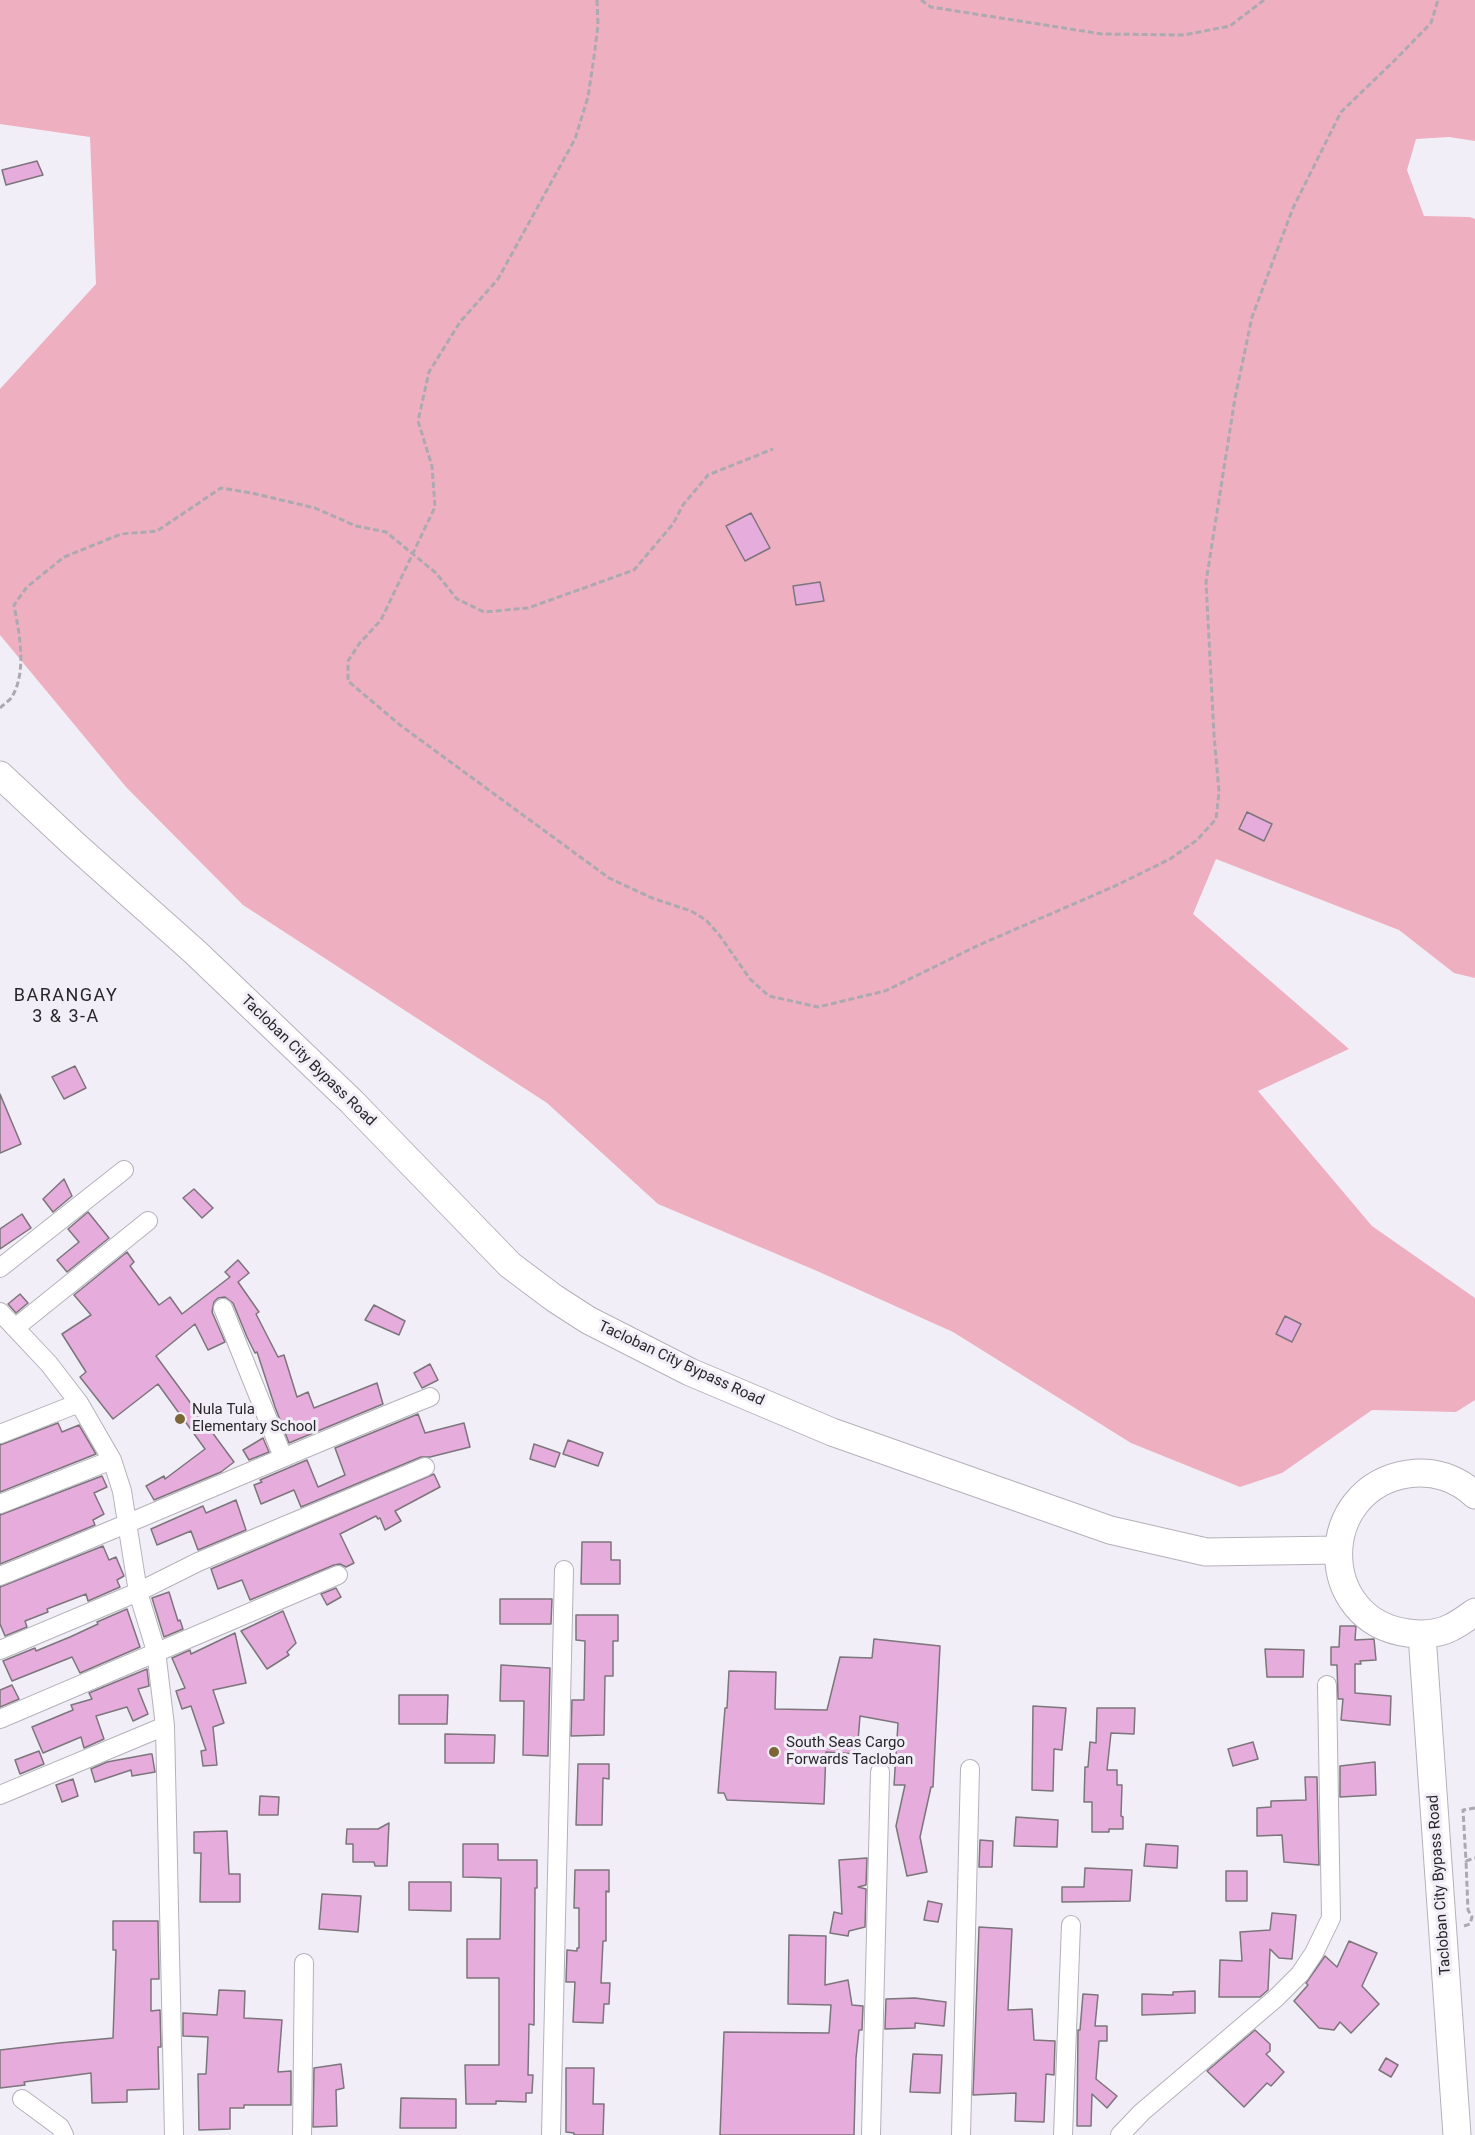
<!DOCTYPE html>
<style>
body{margin:0}
canvas{display:block;background:#f2eef8}
</style>
<canvas width="1475" height="2135"></canvas>
<script>
const context = document.querySelector('canvas').getContext('2d');
context.lineJoin = 'round';
function paint(path, color) {
  context.fillStyle = color;
  context.fill(path, 'evenodd');
}
function strokePath(path, color, width, dash) {
  context.strokeStyle = color;
  context.lineWidth = width;
  context.lineCap = dash ? 'butt' : 'round';
  context.setLineDash(dash || []);
  context.stroke(path);
}
function write(font, color, halo, rows, align = 'center') {
  context.font = font + ' Roboto,sans-serif';
  context.lineWidth = 6;
  context.setLineDash([]);
  context.textBaseline = 'middle';
  context.strokeStyle = halo;
  context.fillStyle = color;
  for (const [text, x, y, turn = 0] of rows) {
    context.save();
    context.translate(x, y);
    context.rotate((+turn || 0) * Math.PI / 180);
    context.textAlign = isNaN(turn) ? turn : align;
    if (halo) context.strokeText(text, 0, 0);
    context.fillText(text, 0, 0);
    context.restore();
  }
}
paint(new Path2D(`
 M 0,0 L 1475,0 L 1475,141 L 1449,137 L 1416,139 L 1407,170 L 1424,216 L 1470,217 L 1475,219 L 1475,978 L 1454,973 L 1399,930 L 1216,859 L 1193,914 L 1349,1049 L 1258,1091 L 1372,1226 L 1475,1298 L 1475,1400 L 1456,1412 L 1372,1410 L 1282,1473 L 1240,1487 L 1131,1443 L 953,1332 L 817,1271 L 658,1204 L 547,1103 L 243,905 L 126,787 L 0,635 L 0,389 L 96,284 L 90,137 L 0,124 Z`), '#eeb0c0');
const building = new Path2D(`
 M 37,161 L 43,175 L 6,185 L 2,170 Z
 M 751,513 L 770,548 L 745,561 L 726,526 Z
 M 820,582 L 824,601 L 796,605 L 793,586 Z
 M 1247,812 L 1272,824 L 1264,841 L 1239,829 Z
 M 75,1066 L 86,1088 L 64,1099 L 52,1077 Z
 M 0,1094 L 21,1144 L 0,1153 Z
 M 64,1179 L 72,1196 L 53,1212 L 43,1199 Z
 M 194,1189 L 213,1208 L 202,1218 L 183,1198 Z
 M 88,1212 L 109,1238 L 67,1272 L 57,1260 L 79,1242 L 68,1229 Z
 M 22,1214 L 31,1228 L 0,1249 L 0,1229 Z
 M 127,1252 L 134,1262 L 130,1266 L 159,1305 L 170,1297 L 182,1314 L 230,1277 L 225,1272 L 238,1260 L 249,1273 L 238,1282 L 259,1312 L 256,1314 L 278,1357 L 284,1355 L 297,1397 L 308,1392 L 314,1408 L 377,1383 L 383,1404 L 289,1443 L 275,1407 L 257,1352 L 255,1353 L 247,1337 L 233,1303 L 225,1297 L 218,1298 L 214,1302 L 212,1312 L 225,1342 L 208,1350 L 195,1324 L 156,1356 L 234,1462 L 221,1472 L 154,1500 L 146,1486 L 164,1476 L 165,1479 L 205,1449 L 158,1384 L 113,1419 L 80,1377 L 86,1372 L 62,1334 L 91,1315 L 74,1295 Z
 M 20,1294 L 28,1303 L 16,1313 L 8,1304 Z
 M 374,1305 L 405,1321 L 399,1335 L 365,1320 Z
 M 1285,1316 L 1301,1324 L 1292,1342 L 1276,1334 Z
 M 430,1364 L 438,1380 L 422,1388 L 414,1373 Z
 M 418,1414 L 425,1433 L 464,1423 L 470,1447 L 430,1457 L 421,1457 L 301,1507 L 294,1490 L 261,1504 L 254,1485 L 262,1482 L 260,1480 L 307,1460 L 318,1487 L 345,1475 L 335,1448 Z
 M 58,1423 L 62,1432 L 79,1425 L 96,1454 L 0,1492 L 0,1445 Z
 M 263,1438 L 269,1452 L 249,1460 L 243,1450 Z
 M 568,1440 L 603,1453 L 598,1466 L 563,1454 Z
 M 534,1444 L 560,1453 L 555,1467 L 530,1459 Z
 M 434,1474 L 440,1487 L 395,1511 L 401,1521 L 385,1530 L 380,1518 L 378,1519 L 376,1516 L 340,1534 L 354,1563 L 346,1567 L 340,1564 L 334,1565 L 250,1600 L 242,1580 L 218,1589 L 211,1569 Z
 M 102,1476 L 107,1487 L 94,1493 L 104,1514 L 93,1520 L 95,1525 L 0,1564 L 0,1515 Z
 M 236,1500 L 246,1530 L 198,1550 L 191,1531 L 157,1545 L 151,1529 L 203,1506 L 206,1513 Z
 M 582,1542 L 611,1542 L 611,1560 L 620,1560 L 620,1584 L 581,1584 Z
 M 103,1546 L 109,1560 L 116,1557 L 124,1576 L 117,1580 L 120,1587 L 88,1601 L 86,1594 L 47,1609 L 48,1612 L 25,1621 L 27,1627 L 5,1636 L 0,1624 L 0,1587 Z
 M 336,1588 L 341,1597 L 327,1605 L 321,1594 Z
 M 169,1592 L 178,1621 L 180,1620 L 183,1629 L 164,1637 L 152,1598 Z
 M 500,1599 L 552,1599 L 551,1624 L 500,1624 Z
 M 127,1609 L 140,1647 L 80,1673 L 72,1657 L 12,1681 L 3,1661 L 35,1648 L 36,1651 L 70,1637 L 98,1624 L 97,1622 Z
 M 283,1611 L 296,1643 L 287,1652 L 289,1655 L 267,1669 L 241,1631 Z
 M 576,1615 L 618,1615 L 618,1641 L 613,1641 L 613,1676 L 605,1676 L 604,1735 L 571,1736 L 572,1700 L 584,1700 L 585,1641 L 576,1640 Z
 M 1340,1626 L 1356,1626 L 1355,1640 L 1374,1639 L 1376,1660 L 1360,1661 L 1361,1664 L 1355,1664 L 1355,1693 L 1391,1696 L 1390,1725 L 1341,1720 L 1343,1699 L 1338,1699 L 1337,1665 L 1331,1665 L 1331,1647 L 1339,1647 Z
 M 235,1633 L 246,1683 L 213,1690 L 224,1723 L 213,1727 L 217,1765 L 203,1766 L 201,1751 L 206,1750 L 191,1706 L 182,1709 L 176,1691 L 185,1688 L 172,1658 L 190,1650 L 191,1654 Z
 M 874,1639 L 940,1646 L 933,1787 L 931,1787 L 920,1837 L 927,1872 L 907,1876 L 896,1826 L 905,1785 L 894,1785 L 898,1723 L 860,1716 L 857,1754 L 826,1752 L 824,1804 L 727,1800 L 724,1793 L 718,1793 L 725,1708 L 727,1708 L 729,1671 L 776,1672 L 775,1709 L 827,1710 L 840,1657 L 872,1658 Z
 M 1265,1649 L 1304,1650 L 1303,1677 L 1267,1677 Z
 M 501,1665 L 550,1668 L 548,1756 L 523,1755 L 524,1701 L 500,1701 Z
 M 147,1669 L 149,1686 L 138,1689 L 148,1714 L 133,1721 L 127,1707 L 96,1716 L 104,1739 L 84,1748 L 81,1737 L 43,1753 L 32,1727 L 73,1710 L 71,1705 L 92,1699 L 89,1693 Z
 M 12,1685 L 19,1699 L 0,1707 L 0,1690 Z
 M 399,1695 L 448,1695 L 447,1724 L 399,1724 Z
 M 1033,1706 L 1066,1708 L 1062,1750 L 1054,1749 L 1053,1791 L 1032,1790 Z
 M 1097,1708 L 1135,1708 L 1134,1734 L 1111,1733 L 1107,1770 L 1117,1770 L 1117,1785 L 1122,1785 L 1121,1816 L 1123,1817 L 1123,1829 L 1109,1829 L 1109,1832 L 1092,1832 L 1092,1802 L 1084,1802 L 1085,1767 L 1088,1767 L 1090,1742 L 1096,1743 Z
 M 445,1734 L 495,1735 L 494,1763 L 445,1763 Z
 M 1253,1742 L 1258,1759 L 1233,1766 L 1228,1749 Z
 M 39,1751 L 44,1764 L 20,1774 L 15,1760 Z
 M 150,1754 L 152,1754 L 155,1772 L 132,1776 L 131,1770 L 95,1782 L 91,1769 L 107,1762 Z
 M 1375,1762 L 1376,1795 L 1340,1797 L 1340,1766 Z
 M 578,1764 L 609,1764 L 609,1779 L 603,1778 L 602,1825 L 576,1825 Z
 M 1305,1777 L 1317,1777 L 1319,1865 L 1284,1862 L 1282,1835 L 1257,1836 L 1257,1808 L 1271,1807 L 1271,1801 L 1306,1800 Z
 M 73,1779 L 78,1796 L 62,1802 L 56,1785 Z
 M 260,1796 L 279,1797 L 278,1815 L 259,1815 Z
 M 1016,1817 L 1058,1820 L 1057,1847 L 1014,1846 Z
 M 389,1823 L 387,1866 L 375,1866 L 374,1862 L 353,1862 L 353,1844 L 346,1844 L 347,1829 L 378,1829 Z
 M 227,1831 L 229,1874 L 240,1874 L 240,1902 L 200,1902 L 201,1853 L 194,1853 L 194,1832 Z
 M 980,1840 L 993,1841 L 992,1867 L 979,1867 Z
 M 463,1844 L 498,1844 L 498,1860 L 537,1860 L 537,1888 L 535,1888 L 534,2025 L 529,2024 L 528,2075 L 533,2075 L 532,2093 L 526,2093 L 526,2102 L 496,2101 L 496,2104 L 466,2104 L 465,2065 L 499,2065 L 499,1978 L 467,1978 L 467,1939 L 500,1939 L 501,1878 L 463,1877 Z
 M 1146,1844 L 1178,1846 L 1177,1868 L 1144,1866 Z
 M 867,1858 L 866,1885 L 858,1887 L 866,1889 L 865,1927 L 849,1931 L 848,1936 L 830,1933 L 834,1912 L 842,1914 L 839,1860 Z
 M 1085,1868 L 1132,1870 L 1130,1901 L 1062,1902 L 1062,1887 L 1084,1887 Z
 M 575,1870 L 609,1870 L 609,1892 L 606,1891 L 606,1941 L 603,1941 L 601,1983 L 610,1983 L 609,2004 L 604,2004 L 603,2023 L 573,2022 L 575,1982 L 566,1982 L 567,1950 L 577,1951 L 577,1948 L 579,1948 L 579,1908 L 574,1908 Z
 M 1226,1871 L 1247,1871 L 1247,1901 L 1226,1901 Z
 M 409,1882 L 451,1882 L 451,1911 L 409,1910 Z
 M 322,1894 L 361,1896 L 358,1932 L 319,1929 Z
 M 928,1901 L 942,1904 L 938,1922 L 924,1920 Z
 M 1272,1913 L 1296,1915 L 1292,1959 L 1279,1958 L 1270,1949 L 1268,1990 L 1260,1997 L 1219,1997 L 1220,1960 L 1242,1961 L 1240,1932 L 1270,1930 Z
 M 113,1921 L 158,1921 L 159,1979 L 151,1979 L 151,2011 L 160,2010 L 161,2047 L 158,2047 L 159,2089 L 127,2090 L 127,2102 L 92,2103 L 91,2073 L 24,2082 L 25,2085 L 0,2088 L 0,2050 L 59,2043 L 113,2038 L 116,1950 L 113,1950 Z
 M 979,1927 L 1012,1929 L 1008,2010 L 1032,2009 L 1034,2040 L 1055,2041 L 1054,2075 L 1046,2074 L 1044,2122 L 1015,2121 L 1016,2093 L 973,2095 Z
 M 789,1935 L 826,1936 L 825,1985 L 848,1980 L 852,2005 L 863,2006 L 862,2030 L 859,2030 L 856,2058 L 854,2135 L 720,2135 L 724,2032 L 829,2033 L 831,2005 L 788,2004 Z
 M 1349,1941 L 1377,1953 L 1362,1986 L 1379,2004 L 1351,2033 L 1340,2022 L 1334,2030 L 1319,2028 L 1294,2001 L 1308,1985 L 1306,1983 L 1325,1956 L 1337,1967 Z
 M 219,1990 L 245,1991 L 244,2018 L 282,2020 L 278,2072 L 291,2071 L 291,2105 L 244,2105 L 244,2108 L 230,2108 L 230,2129 L 199,2130 L 198,2074 L 206,2074 L 208,2037 L 183,2036 L 183,2013 L 217,2015 Z
 M 1195,1991 L 1195,2013 L 1142,2015 L 1142,1994 L 1173,1995 L 1173,1992 Z
 M 1083,1994 L 1098,1995 L 1095,2026 L 1107,2026 L 1107,2041 L 1099,2041 L 1096,2079 L 1117,2096 L 1107,2108 L 1092,2094 L 1091,2126 L 1077,2126 L 1078,2030 L 1080,2030 Z
 M 915,1998 L 946,2002 L 944,2026 L 915,2023 L 915,2028 L 885,2029 L 886,1999 Z
 M 1255,2030 L 1270,2044 L 1270,2051 L 1266,2054 L 1284,2072 L 1271,2086 L 1267,2083 L 1244,2107 L 1207,2071 Z
 M 913,2054 L 942,2055 L 940,2093 L 910,2092 Z
 M 1386,2058 L 1398,2065 L 1391,2077 L 1379,2070 Z
 M 341,2064 L 344,2088 L 336,2090 L 337,2126 L 313,2127 L 314,2068 Z
 M 566,2068 L 594,2068 L 593,2104 L 604,2104 L 603,2135 L 574,2135 L 574,2133 L 566,2132 Z
 M 401,2098 L 456,2099 L 456,2128 L 400,2128 Z`);
paint(building, '#e6acdc');
strokePath(building, '#7c757b', 1.5);
const minor = new Path2D(`
 M 0,1268 L 124,1170
 M 223,1308 L 283,1457
 M 0,1312 L 49,1364 L 79,1403 L 112,1460 L 122,1491 L 138,1592 L 156,1651 L 165,1726 L 174,2135
 M 15,1328 L 148,1221
 M 0,1434 L 79,1403
 M 0,1504 L 112,1460
 M 0,1576 C 144,1518 286,1455 430,1397
 M 0,1650 L 138,1592 L 198,1562 L 425,1467
 M 0,1719 L 338,1575
 M 0,1795 L 165,1726
 M 22,2099 L 60,2127 L 64,2135
 M 302,2135 L 304,1963
 M 551,2135 L 564,1570
 M 871,2135 L 880,1772
 M 961,2135 L 970,1769
 M 1063,2135 L 1071,1925
 M 1120,2135 L 1142,2112 L 1276,1998 L 1300,1974 L 1314,1953 L 1331,1918 L 1327,1685`);
const highway = new Path2D(`
 M 0,775 L 76,846 L 195,952 L 351,1101 L 510,1265 L 554,1298 L 588,1320 L 690,1372 L 832,1432 L 1110,1530 L 1206,1552 L 1338,1550
 M 1475,1495 C 1457,1478 1433,1470 1408,1474 C 1316,1488 1315,1621 1408,1633 C 1422,1635 1439,1634 1452,1627 C 1460,1623 1468,1617 1475,1612
 M 1422,1635 L 1457,2135`);
strokePath(minor, '#b5b1ba', 20);
strokePath(highway, '#b5b1ba', 29);
strokePath(new Path2D(`
 M 597,0 L 598,25 L 594,57 L 588,97 L 575,139 L 498,279 L 460,322 L 429,372 L 418,421 L 432,466 L 435,507 L 381,620 L 359,644 L 348,661 L 348,681 L 400,725 L 609,878 L 652,898 L 691,911 L 706,920 L 720,936 L 750,979 L 769,996 L 818,1007 L 885,991 L 979,945 L 1115,886 L 1170,859 L 1197,840 L 1216,819 L 1219,792 L 1214,735 L 1206,582 L 1235,398 L 1252,317 L 1293,208 L 1341,112 L 1395,60 L 1431,23 L 1438,0
 M 921,0 L 931,7 L 1102,34 L 1184,35 L 1230,26 L 1264,0
 M 0,708 C 4,704 11,700 13,695 C 27,669 19,632 14,605 L 27,587 L 64,557 L 121,534 L 157,531 L 221,488 L 252,493 L 315,508 L 356,526 L 386,532 L 436,573 L 457,599 L 484,612 L 528,608 L 634,570 L 673,524 L 683,505 L 708,475 L 773,449
 M 1475,1808 L 1463,1810 L 1466,1861 L 1475,1858
 M 1464,1926 L 1470,1924 L 1472,1917 L 1468,1910 L 1466,1861`), '#aca9b1', 3, [6, 3]);
strokePath(minor, '#fff', 18);
strokePath(highway, '#fff', 27);
for (const [x, y, r, color] of [
 [180,1419,6,"#7a6735"],
 [774,1752,6,"#7a6735"]
]) {
  const dot = new Path2D();
  dot.arc(x, y, r, 0, 2 * Math.PI);
  context.fillStyle = color;
  context.fill(dot);
  strokePath(dot, '#f2eef8', 2);
}
write('15px', '#28272a', '#f2eef8', [
 ["Tacloban City Bypass Road",308,1061,44],
 ["Tacloban City Bypass Road",681,1364,25],
 ["Tacloban City Bypass Road",1440,1885,-94]
]);
write('15px', '#28272a', '#f2eef8', [
 ["Nula Tula",192,1410],
 ["Elementary School",192,1427],
 ["South Seas Cargo",786,1743],
 ["Forwards Tacloban",786,1760]
], 'left');
context.letterSpacing = '1.5px';
write('18px', '#28272a', '#f2eef8', [
 ["BARANGAY",66,996],
 ["3 & 3-A",66,1017]
]);
context.letterSpacing = '0px';
</script>
